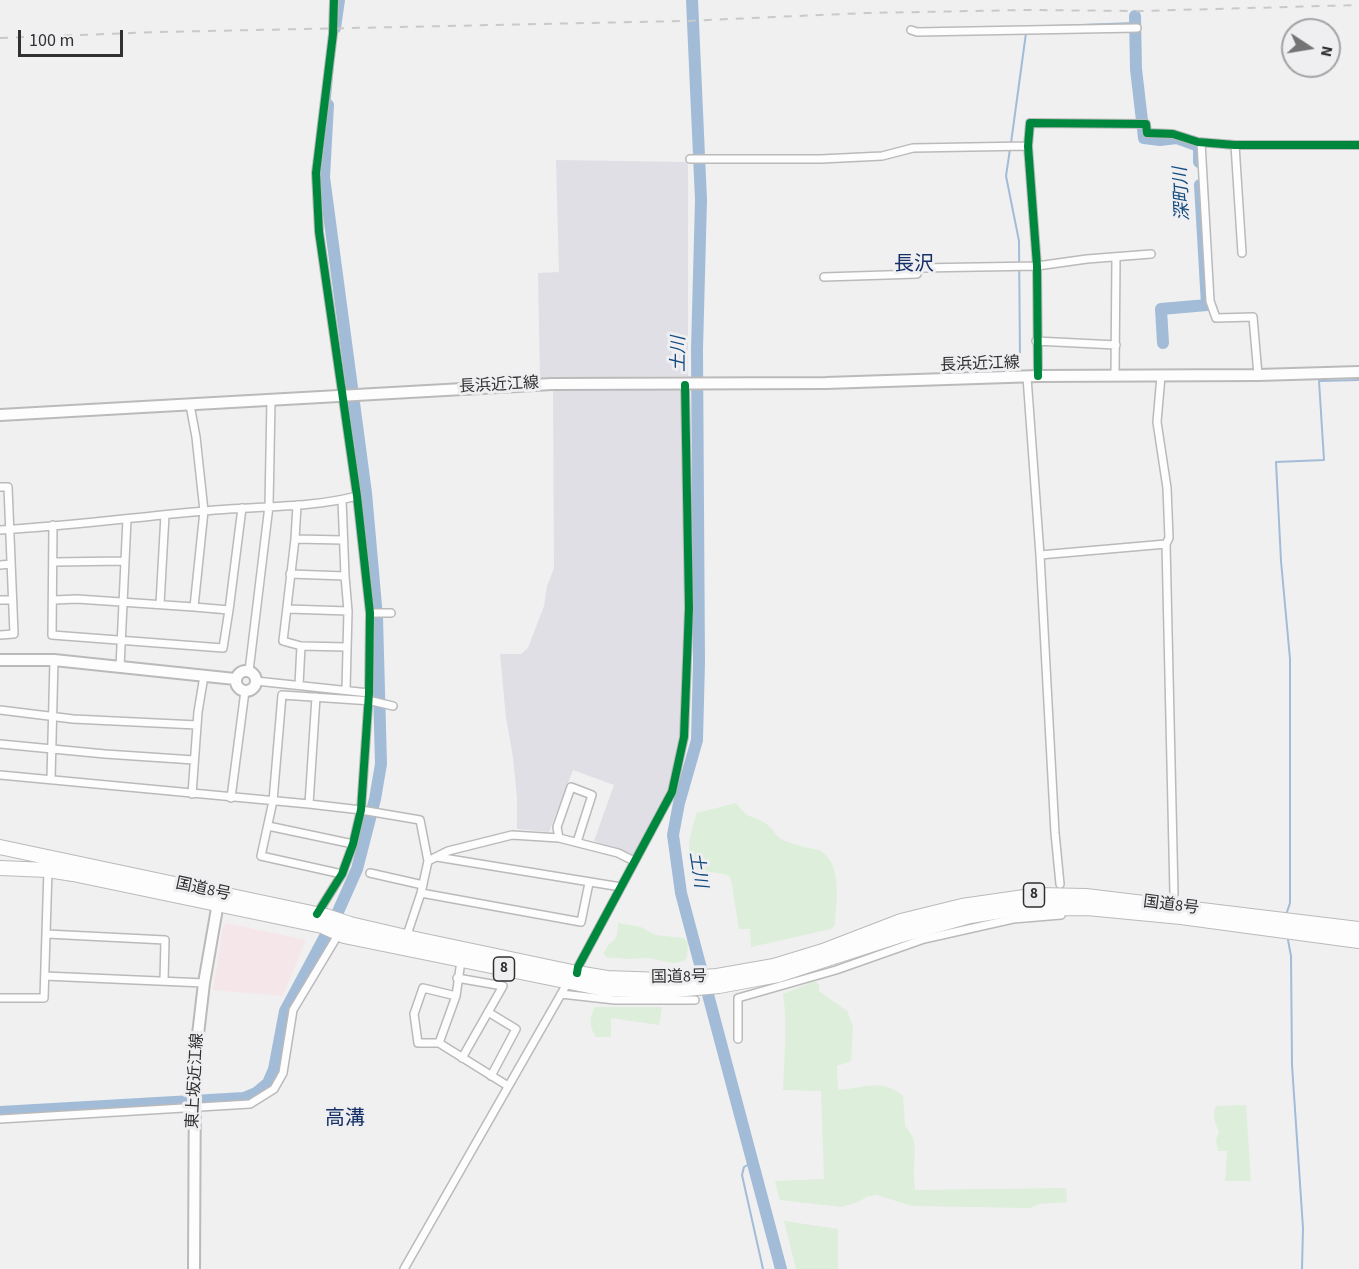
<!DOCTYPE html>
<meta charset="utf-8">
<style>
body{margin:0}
#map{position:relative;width:1359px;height:1269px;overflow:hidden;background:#f0f0f1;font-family:"Source Sans 3",sans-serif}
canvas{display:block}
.north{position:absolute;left:1281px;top:18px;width:60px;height:60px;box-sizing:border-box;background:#efeff2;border:2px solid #a3a3a5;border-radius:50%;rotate:102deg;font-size:16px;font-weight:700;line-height:24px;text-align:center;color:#313132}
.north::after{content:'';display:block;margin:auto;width:21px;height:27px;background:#747475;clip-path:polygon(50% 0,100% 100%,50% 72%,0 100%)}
.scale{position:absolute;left:18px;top:30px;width:105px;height:27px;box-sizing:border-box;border:3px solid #313132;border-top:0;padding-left:8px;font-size:18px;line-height:21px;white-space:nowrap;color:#313132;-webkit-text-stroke:4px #efeff2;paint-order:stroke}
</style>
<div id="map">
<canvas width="1359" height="1269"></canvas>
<div class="north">N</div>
<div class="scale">100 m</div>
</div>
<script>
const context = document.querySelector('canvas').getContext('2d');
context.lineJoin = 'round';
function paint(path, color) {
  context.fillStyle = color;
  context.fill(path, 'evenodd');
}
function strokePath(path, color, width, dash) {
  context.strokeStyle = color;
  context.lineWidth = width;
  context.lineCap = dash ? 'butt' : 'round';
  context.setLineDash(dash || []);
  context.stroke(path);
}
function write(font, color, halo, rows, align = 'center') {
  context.font = font + ' "Source Sans 3","Noto Sans JP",sans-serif';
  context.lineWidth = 6;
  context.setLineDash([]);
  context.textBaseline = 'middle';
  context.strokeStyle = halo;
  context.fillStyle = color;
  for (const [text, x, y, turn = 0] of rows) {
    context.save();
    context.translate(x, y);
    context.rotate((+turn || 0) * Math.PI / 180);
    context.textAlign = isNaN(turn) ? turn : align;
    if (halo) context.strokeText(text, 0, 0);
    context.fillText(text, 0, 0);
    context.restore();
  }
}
paint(new Path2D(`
 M 226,923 L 306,940 L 283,996 L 213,990 L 223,927 Z`), '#f5e6e9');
paint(new Path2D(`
 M 556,160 L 688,162 L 688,376 L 540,378 L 538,273 L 559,272 Z
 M 682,387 L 685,496 L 684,656 L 681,734 L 668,790 L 634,855 L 594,841 L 614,785 L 573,770 L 549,832 L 517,829 L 517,798 L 513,757 L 506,718 L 500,654 L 521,654 L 528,648 L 544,606 L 547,586 L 554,568 L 553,389 Z`), '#dfdfe5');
paint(new Path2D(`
 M 736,803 C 749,821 749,813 765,823 C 772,827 775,835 781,839 C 788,843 800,846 808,848 C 812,849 818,849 821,851 C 843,865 836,904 835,925 L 831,929 L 751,947 L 750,929 L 739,929 L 731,879 L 728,875 L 698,870 L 690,862 C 687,845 691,830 697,813 Z
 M 618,923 L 641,927 L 655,935 L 684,938 L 688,942 L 687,957 L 684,961 L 674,963 L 648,958 L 627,959 L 606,957 L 604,953 C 610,937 618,947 618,923 Z
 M 815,981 L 819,985 L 819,991 L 847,1011 L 853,1026 L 851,1061 L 837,1066 L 838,1090 C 862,1088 884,1078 903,1096 L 905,1126 C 917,1139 915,1150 914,1166 C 913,1174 915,1182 915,1190 L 1066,1188 L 1067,1202 L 1039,1204 L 1030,1208 L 912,1206 L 877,1195 L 868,1196 L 858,1202 L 841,1207 L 780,1200 L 775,1181 L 824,1179 L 821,1091 L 783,1090 C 784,1058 788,1025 783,994 Z
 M 595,1007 L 662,1007 L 659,1025 L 611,1018 L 611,1037 L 596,1037 C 589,1027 589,1017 595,1007 Z
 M 1246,1105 L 1251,1181 L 1225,1181 L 1227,1151 L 1218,1151 L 1216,1140 L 1219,1132 C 1216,1123 1211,1116 1216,1106 Z
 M 784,1221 L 838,1229 L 838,1269 L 796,1269 Z`), '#ddeeda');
paint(new Path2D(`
 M 690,0 L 694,0 L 697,48 L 693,48 Z
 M 335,16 L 338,18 L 329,121 L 325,121 Z`), '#a2bcd8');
strokePath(new Path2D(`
 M 1026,27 L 1134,23
 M 1011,143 L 1026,33
 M 1010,149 L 1006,176 L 1019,241 L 1020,360
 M 1287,912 L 1290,903 L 1290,659 L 1281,561 L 1276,462 L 1324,460 L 1319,381 L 1359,380
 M 1288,940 L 1291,956 L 1292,1065 L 1303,1228 L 1302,1269
 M 753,1162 L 744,1167 L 742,1175 L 763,1269`), '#a2bcd8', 2);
strokePath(new Path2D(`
 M 692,0 L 701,200 L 697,349 L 699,662 L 697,740 L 679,803 L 673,835 L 681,893 L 781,1269
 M 1135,16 L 1136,69 L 1144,138 L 1160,140 L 1177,138 L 1199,146 L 1199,162
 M 335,28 L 339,0
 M 1163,343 L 1161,309 L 1207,305 L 1200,185
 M 0,1112 L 244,1098 L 256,1093 L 268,1083 L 274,1069 L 285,1011 L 337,914 L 357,869 L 375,799 L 381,764 L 377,617 L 366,493 L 324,177 L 328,105`), '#a2bcd8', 12);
const street = new Path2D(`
 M 911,30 L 917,32 L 1137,28
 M 1201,142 L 1210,301 L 1216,318 L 1253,317 L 1258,375
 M 1235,145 L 1242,253
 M 690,159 L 821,159 L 882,156 L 913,148 L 1028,146
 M 824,277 L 917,274 L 919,268 L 1037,266 L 1087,259 L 1151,254
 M 1036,341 L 1116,345
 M 1115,375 L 1116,258
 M 1038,376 L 1037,266 L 1028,146 L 1030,123 L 1146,124 L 1147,133 L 1173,134 L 1198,142 L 1235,145 L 1359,145
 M 1161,376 L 1157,422 L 1167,488 L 1169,538 L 1166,544 L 1174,894
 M 1027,377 L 1040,555 L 1055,833 L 1060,884
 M 190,405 L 196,437 L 204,511 L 194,607 L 229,610 L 242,508
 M 0,487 L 8,487 L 14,634 L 0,635
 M 342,500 L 345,576
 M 297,505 L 295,539 L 283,641 L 301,646 L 299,685
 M 53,525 L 52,635 L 223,648 L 229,610
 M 0,530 C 72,526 144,516 215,510 C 262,506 311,508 357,496
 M 295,539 L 343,540
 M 1040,555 L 1166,544
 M 54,562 L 125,561
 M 0,565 L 11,564
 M 0,600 L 12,600
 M 54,600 L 77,599 L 194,607
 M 160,604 L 165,515
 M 288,609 L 348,611 L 345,576 L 290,574
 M 370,613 L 391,613
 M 301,646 L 347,647
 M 120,667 L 127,519
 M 249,671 L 269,506 L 271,400
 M 256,681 L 369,693
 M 346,690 L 348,611
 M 0,710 L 73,719 L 197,725
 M 0,744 L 105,754 L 194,760
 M 0,775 L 309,804 L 361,810 L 420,820 L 428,861 L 448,851 L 512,835 L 559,838 L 618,853 L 634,861
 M 51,779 L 54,660
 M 192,794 L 198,712 L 204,676
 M 231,798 L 245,691
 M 309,804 L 316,697
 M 268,826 L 353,844
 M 559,838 L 557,827 L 571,787 L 592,795 L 577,842
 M 437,857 L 621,887
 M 428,861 L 421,893 L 581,922 L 589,883
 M 370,873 L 423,885
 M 342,874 L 261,856 L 273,801 L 282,695 L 372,701 L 393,706
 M 317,914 L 342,874 L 353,844 L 361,810 L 369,693 L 370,613 L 357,496 L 319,232 L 316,173 L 333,34 L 334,0
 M 47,934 L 165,940 L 164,981
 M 406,938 L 421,893
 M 577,973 L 578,967 L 672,792 L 684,737 L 689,608 L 685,385
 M 45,976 L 204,983
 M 457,978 L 503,986 L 462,1058
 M 561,994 L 615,1000 L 695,1000
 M 456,996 L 423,988 L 414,1014 L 418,1043 L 439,1043 L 508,1086
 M 0,998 L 44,998 L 48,870
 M 488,1012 L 516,1029 L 491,1076
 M 738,1039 L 738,998 L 836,970 L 924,939 L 1013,919 L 1061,915
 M 439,1043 L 456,996 L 461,961
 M 0,1119 L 250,1104 L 274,1089 L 283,1073 L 293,1010 L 335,940
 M 404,1269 L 568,982`);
const secondary = new Path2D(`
 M 0,415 L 552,384 L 826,383 L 1038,376 L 1258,375 L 1359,372
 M 0,660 L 54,660 L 235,679
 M236 681a10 10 0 1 1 20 0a10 10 0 1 1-20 0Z
 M 194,1269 L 195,1060 L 204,983 L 219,897`);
const highway = new Path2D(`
 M 0,847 L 326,916 L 350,924 L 406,937 L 577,973 L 607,978 L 662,980 L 717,976 L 774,966 L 823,951 L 901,921 L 962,906 L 1038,895 L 1086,896 L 1359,929
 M 0,868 L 48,870 L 73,874 L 322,926 L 344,936 L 604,989 L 664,991 L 719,986 L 778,975 L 898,936 L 970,916 L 1013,909 L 1087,908 L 1181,917 L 1359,941`);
strokePath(street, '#bababb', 10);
strokePath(secondary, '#bababb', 14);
strokePath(highway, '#bababb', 16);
strokePath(street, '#fdfdfd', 7);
strokePath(secondary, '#fdfdfd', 10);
strokePath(highway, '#fdfdfd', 14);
strokePath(new Path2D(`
 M 0,38 L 159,32 L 685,21 L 865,13 L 1026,10 L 1141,11 L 1359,5`), '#c9c9ca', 2, [8, 8]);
strokePath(new Path2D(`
 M 1038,376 L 1037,266 L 1028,146 L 1030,123 L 1146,124 L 1147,133 L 1173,134 L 1198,142 L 1235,145 L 1359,145
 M 317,914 L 342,874 L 353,844 L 361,810 L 369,693 L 370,613 L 357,496 L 319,232 L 316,173 L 333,34 L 334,0
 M 577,973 L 578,967 L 672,792 L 684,737 L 689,608 L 685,385`), '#00873e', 8);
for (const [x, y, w] of [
 [1034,895,21],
 [504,969,21]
]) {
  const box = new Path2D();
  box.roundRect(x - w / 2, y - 12, w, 24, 4.5);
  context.fillStyle = '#efeff2';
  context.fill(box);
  strokePath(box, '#313132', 1.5);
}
write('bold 15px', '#313132', null, [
 ["8",1034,895],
 ["8",504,969]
]);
write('16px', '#313132', '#efeff2', [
 ["長浜近江線",980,365,-2],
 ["長浜近江線",499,386,-3],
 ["国道8号",203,890,12],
 ["国道8号",1171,906,7],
 ["国道8号",679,978,-1],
 ["東上坂近江線",196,1081,-87]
]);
write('italic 18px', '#154c7f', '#efeff2', [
 ["深町川",1183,194,-93],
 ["土川",680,354,-90],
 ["土川",697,870,81]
]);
write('20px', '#153066', '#efeff2', [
 ["長沢",914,266],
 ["高溝",345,1120]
]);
</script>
